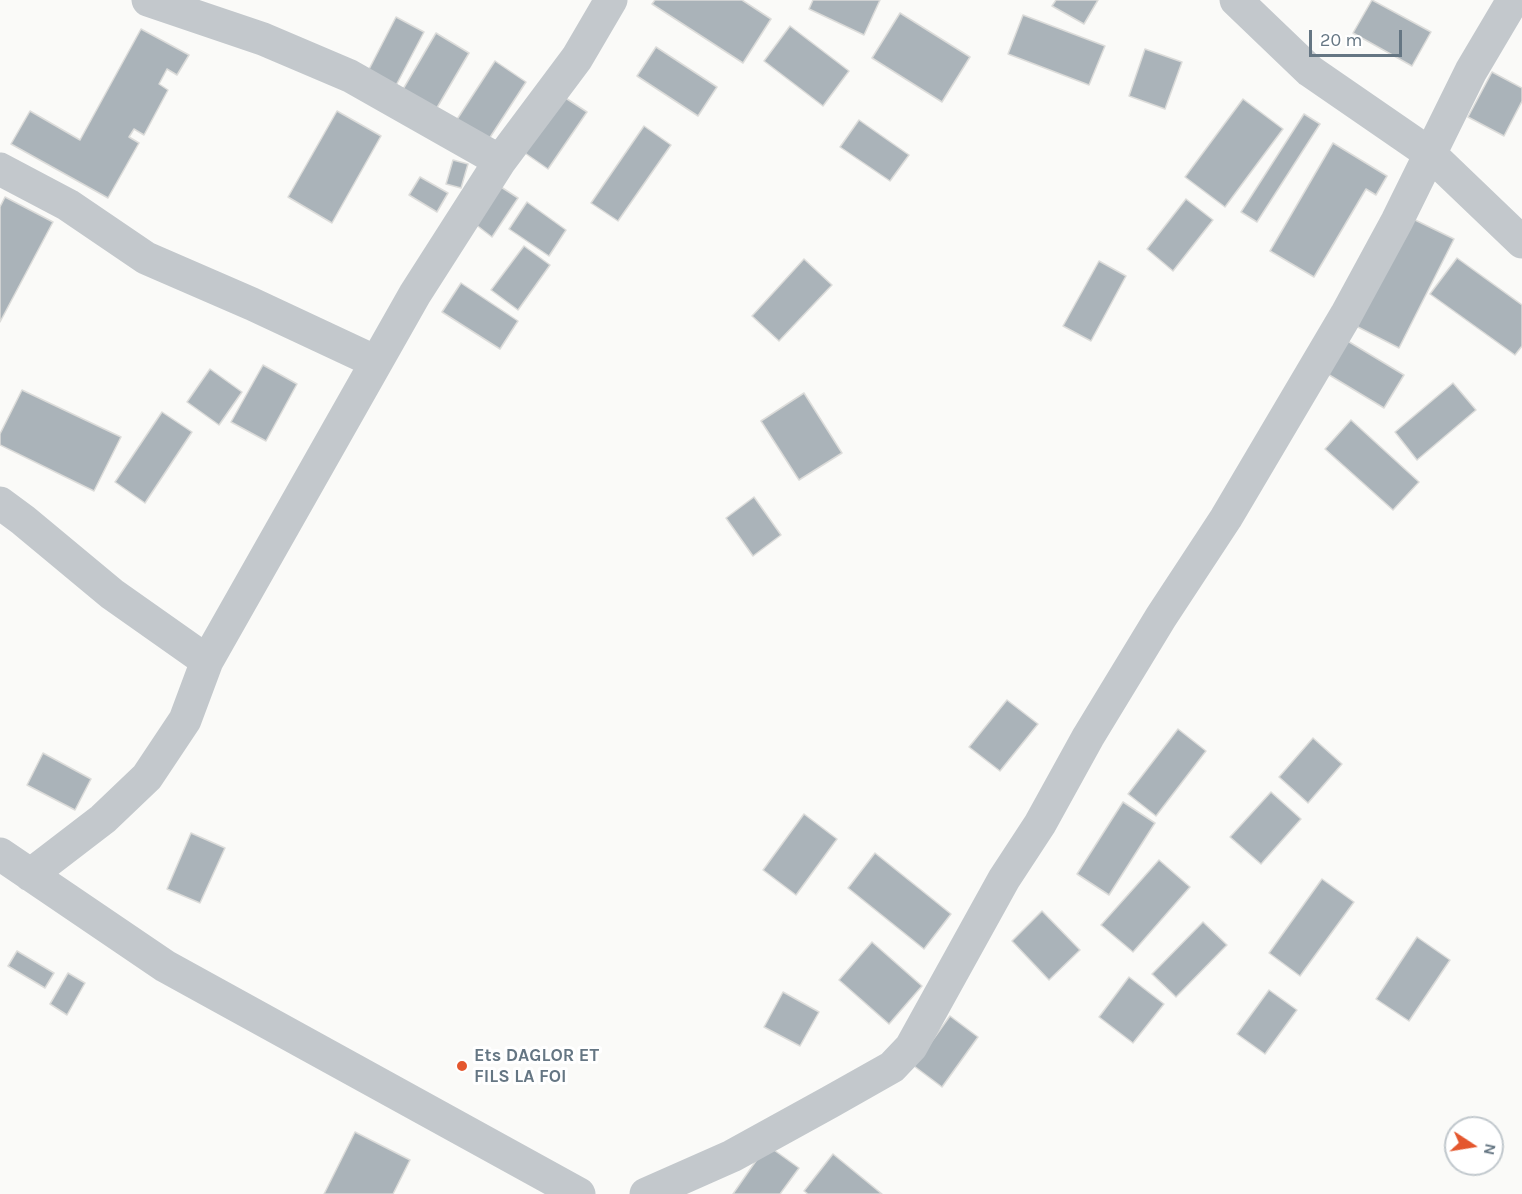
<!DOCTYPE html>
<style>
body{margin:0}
#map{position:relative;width:1522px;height:1194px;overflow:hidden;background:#fafaf8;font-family:Karla,sans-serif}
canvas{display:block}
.north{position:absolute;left:1444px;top:1116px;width:60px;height:60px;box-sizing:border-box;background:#fff;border:2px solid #c1c8cd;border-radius:50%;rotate:102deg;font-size:16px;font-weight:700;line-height:24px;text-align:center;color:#657683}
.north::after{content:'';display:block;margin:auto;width:21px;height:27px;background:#e4572e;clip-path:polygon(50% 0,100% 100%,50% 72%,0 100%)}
.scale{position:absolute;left:1309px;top:30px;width:93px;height:27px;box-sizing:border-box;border:3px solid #657683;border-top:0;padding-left:8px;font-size:18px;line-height:21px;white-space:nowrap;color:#657683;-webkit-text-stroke:4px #fff;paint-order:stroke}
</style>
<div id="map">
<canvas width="1522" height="1194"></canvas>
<div class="north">N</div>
<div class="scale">20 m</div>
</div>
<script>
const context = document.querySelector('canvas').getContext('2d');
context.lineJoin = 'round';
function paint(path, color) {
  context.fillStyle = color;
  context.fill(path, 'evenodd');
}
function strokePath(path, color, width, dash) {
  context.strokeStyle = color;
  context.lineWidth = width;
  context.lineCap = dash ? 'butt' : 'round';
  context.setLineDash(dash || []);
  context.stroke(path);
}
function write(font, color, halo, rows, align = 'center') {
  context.font = font + ' Karla,sans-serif';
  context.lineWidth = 6;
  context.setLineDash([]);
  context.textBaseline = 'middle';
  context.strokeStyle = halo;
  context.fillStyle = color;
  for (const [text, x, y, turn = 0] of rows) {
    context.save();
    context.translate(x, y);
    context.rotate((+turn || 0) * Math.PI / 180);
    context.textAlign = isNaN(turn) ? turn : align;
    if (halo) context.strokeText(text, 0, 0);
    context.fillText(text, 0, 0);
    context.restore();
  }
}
const building = new Path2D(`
 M 655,0 L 742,0 L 771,19 L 743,63 L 652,4 Z
 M 813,0 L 880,0 L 864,35 L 809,9 Z
 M 1056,0 L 1098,0 L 1084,24 L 1052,6 Z
 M 1372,0 L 1431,32 L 1412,66 L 1353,33 Z
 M 900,13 L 970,57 L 942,102 L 872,58 Z
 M 1023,15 L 1105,46 L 1089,85 L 1008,54 Z
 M 396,17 L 424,32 L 392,93 L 364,79 Z
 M 790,26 L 849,71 L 823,106 L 764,61 Z
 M 141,29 L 189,55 L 177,75 L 167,69 L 159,84 L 168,90 L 144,135 L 134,129 L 129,137 L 139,143 L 108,198 L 11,144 L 30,111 L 80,140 Z
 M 436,33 L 469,53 L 435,111 L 402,91 Z
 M 656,47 L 717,87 L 698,116 L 637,76 Z
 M 1145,49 L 1182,62 L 1165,109 L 1129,96 Z
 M 495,61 L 526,82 L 485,145 L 454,124 Z
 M 1492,72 L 1522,88 L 1522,101 L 1504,136 L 1468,117 Z
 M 561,95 L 587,112 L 548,169 L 522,151 Z
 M 1243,99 L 1283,129 L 1225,207 L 1185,177 Z
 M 337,111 L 381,136 L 332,223 L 288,197 Z
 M 1304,114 L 1320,124 L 1257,222 L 1241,212 Z
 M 859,120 L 909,155 L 890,181 L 840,147 Z
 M 644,126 L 671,145 L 618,221 L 591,203 Z
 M 1333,143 L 1387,176 L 1376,195 L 1366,189 L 1314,277 L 1270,251 Z
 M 453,160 L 468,164 L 461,188 L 446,184 Z
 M 420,177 L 448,193 L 437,212 L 409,195 Z
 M 501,187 L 518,198 L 492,237 L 475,224 Z
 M 5,197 L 53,222 L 0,322 L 0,207 Z
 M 1186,199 L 1213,220 L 1173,271 L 1147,249 Z
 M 527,202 L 566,230 L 549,256 L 509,229 Z
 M 1411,218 L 1454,239 L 1399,348 L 1356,326 Z
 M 524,246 L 550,265 L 518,310 L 491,290 Z
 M 1457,258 L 1522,305 L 1522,346 L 1515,355 L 1430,294 Z
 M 804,259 L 832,285 L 779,341 L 752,316 Z
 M 1099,261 L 1126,276 L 1091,341 L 1063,326 Z
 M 461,283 L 518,321 L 500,349 L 442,312 Z
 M 1346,340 L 1404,375 L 1384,408 L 1326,373 Z
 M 263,365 L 297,384 L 266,441 L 231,422 Z
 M 210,369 L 242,392 L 219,425 L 187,402 Z
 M 1453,383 L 1476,410 L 1417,460 L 1395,432 Z
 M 22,390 L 121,437 L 94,491 L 0,445 L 0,434 Z
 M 804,393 L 842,453 L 799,480 L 761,421 Z
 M 162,412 L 192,432 L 145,503 L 115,482 Z
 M 1351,420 L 1419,482 L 1393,510 L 1325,449 Z
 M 754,497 L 781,535 L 753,556 L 726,518 Z
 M 1007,700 L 1038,724 L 1000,771 L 969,747 Z
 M 1178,729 L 1206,751 L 1156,816 L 1128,794 Z
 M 1313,738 L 1342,764 L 1308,803 L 1279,777 Z
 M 43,753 L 91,779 L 75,810 L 27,785 Z
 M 1271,792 L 1301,819 L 1261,864 L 1230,837 Z
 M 1123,802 L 1155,823 L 1109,895 L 1077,874 Z
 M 804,814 L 837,839 L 796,895 L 763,870 Z
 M 191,833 L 225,848 L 200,903 L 167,889 Z
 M 875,853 L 951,914 L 924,949 L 848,888 Z
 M 1159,860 L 1190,887 L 1133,952 L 1101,925 Z
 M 1322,879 L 1354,902 L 1300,976 L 1269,953 Z
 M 1042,911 L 1080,950 L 1049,980 L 1012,941 Z
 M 1203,922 L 1227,945 L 1176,997 L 1152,974 Z
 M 1417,937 L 1450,960 L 1409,1021 L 1376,999 Z
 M 872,942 L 922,986 L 889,1024 L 839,980 Z
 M 17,951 L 54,973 L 45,988 L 8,966 Z
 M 68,973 L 85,983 L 67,1015 L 50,1004 Z
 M 1129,977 L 1164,1004 L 1133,1043 L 1099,1017 Z
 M 1269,990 L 1297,1010 L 1265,1054 L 1237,1034 Z
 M 783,992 L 819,1012 L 800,1046 L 764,1027 Z
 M 950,1016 L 978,1037 L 942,1087 L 914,1066 Z
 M 355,1132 L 410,1160 L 393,1194 L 324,1194 Z
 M 767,1145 L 799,1168 L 780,1194 L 733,1194 Z
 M 833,1154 L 882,1194 L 808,1194 L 804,1191 Z`);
paint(building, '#aab3b9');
strokePath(building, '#dcdcda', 1.5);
strokePath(new Path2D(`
 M 148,0 L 263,39 L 350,76 L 500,161
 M 1236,0 L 1310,71 L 1429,153 L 1522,242
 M 0,169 L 68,205 L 146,258 L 252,304 L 376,362
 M 0,503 L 23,520 L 112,594 L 207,661
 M 0,854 L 165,966 L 579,1194
 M 30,875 L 103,819 L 147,777 L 185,720 L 207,661 L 415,294 L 500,161 L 577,58 L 611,0
 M 646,1194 L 732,1156 L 830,1102 L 892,1067 L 911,1047 L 1004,879 L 1040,824 L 1088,737 L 1161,617 L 1226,518 L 1346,315 L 1397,221 L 1471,71 L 1513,0`), '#c3c8cc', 33);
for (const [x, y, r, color] of [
 [462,1066,6,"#e4572e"]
]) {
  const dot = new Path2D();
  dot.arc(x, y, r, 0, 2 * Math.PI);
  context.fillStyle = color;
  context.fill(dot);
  strokePath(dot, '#fff', 2);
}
write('bold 18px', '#657683', '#fff', [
 ["Ets DAGLOR ET",474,1056],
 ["FILS LA FOI",474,1077]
], 'left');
</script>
